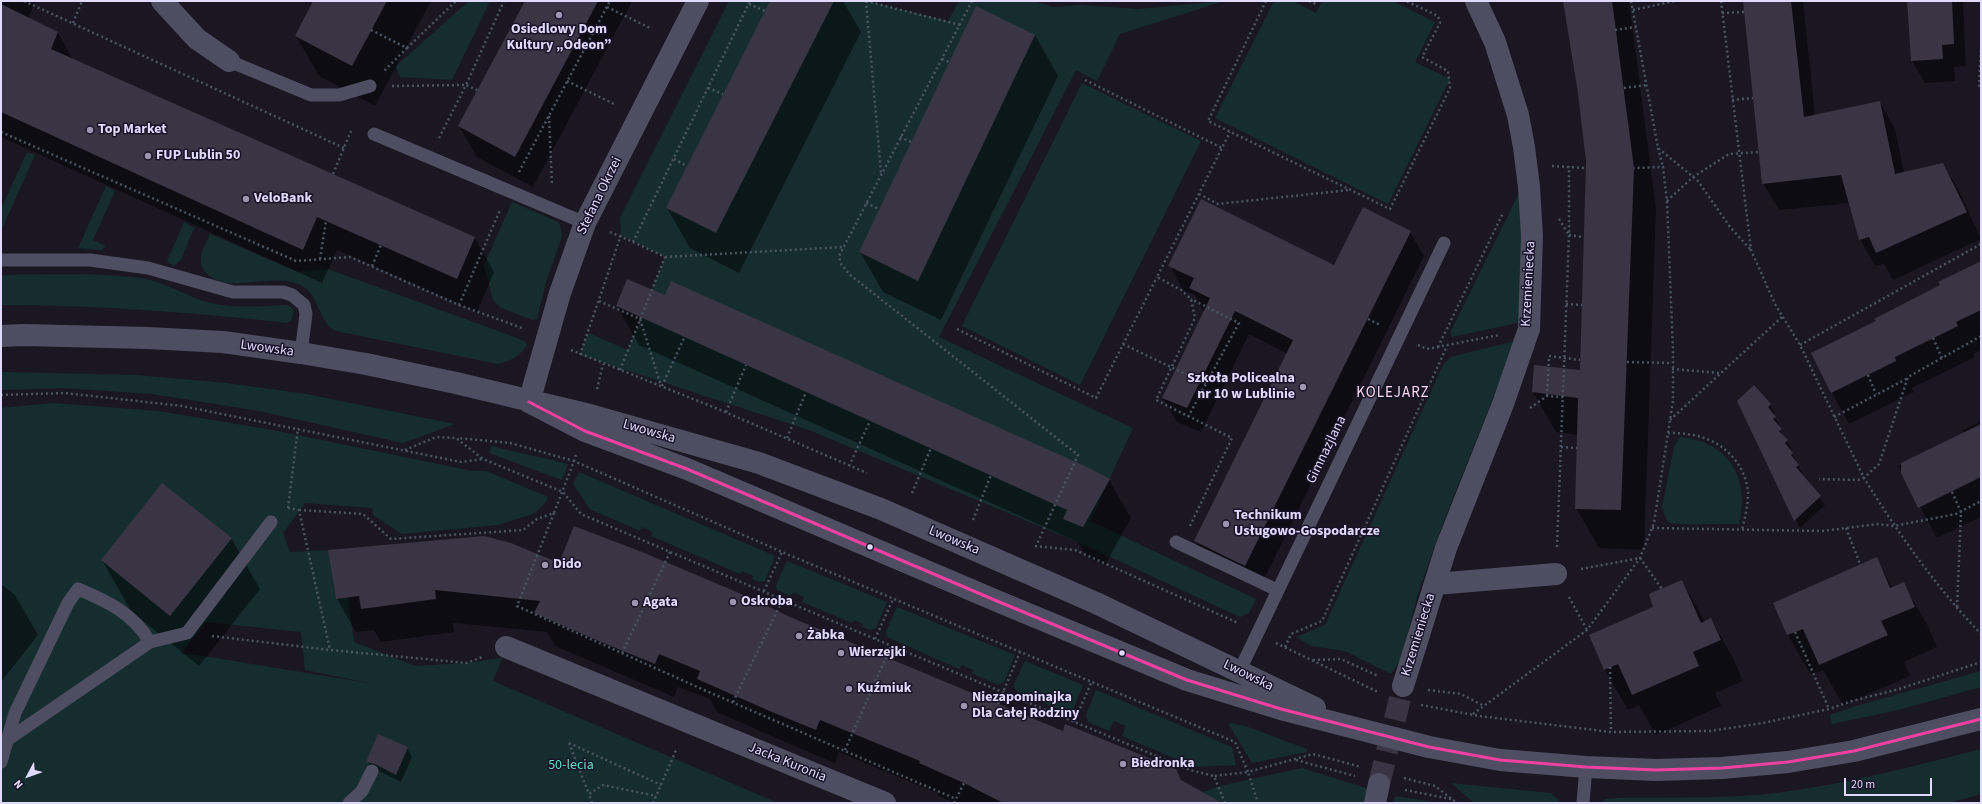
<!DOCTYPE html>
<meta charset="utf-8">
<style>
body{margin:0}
#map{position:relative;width:1982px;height:804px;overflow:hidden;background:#1a1722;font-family:"Source Sans 3",sans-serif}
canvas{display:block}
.frame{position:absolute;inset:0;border:2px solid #e0dafc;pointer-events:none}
.north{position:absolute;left:8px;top:756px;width:40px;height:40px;-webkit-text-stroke:3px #171227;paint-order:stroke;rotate:229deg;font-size:11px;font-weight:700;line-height:16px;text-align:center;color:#e0dafc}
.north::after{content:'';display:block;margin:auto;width:14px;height:18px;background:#e0dafc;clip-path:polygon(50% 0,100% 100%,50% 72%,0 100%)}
.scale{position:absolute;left:1844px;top:778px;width:88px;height:18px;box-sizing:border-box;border:2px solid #e0dafc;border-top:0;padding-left:5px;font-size:12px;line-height:14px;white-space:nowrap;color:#e0dafc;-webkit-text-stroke:3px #171227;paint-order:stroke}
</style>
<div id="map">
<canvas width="1982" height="804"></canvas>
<div class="frame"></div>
<div class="north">N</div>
<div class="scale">20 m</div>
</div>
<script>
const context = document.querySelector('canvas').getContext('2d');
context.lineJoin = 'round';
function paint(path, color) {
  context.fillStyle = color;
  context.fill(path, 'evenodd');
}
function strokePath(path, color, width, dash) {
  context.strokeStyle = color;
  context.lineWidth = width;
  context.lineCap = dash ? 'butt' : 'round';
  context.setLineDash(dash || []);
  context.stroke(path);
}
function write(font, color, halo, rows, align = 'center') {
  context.font = font + ' "Source Sans 3",sans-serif';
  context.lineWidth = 3;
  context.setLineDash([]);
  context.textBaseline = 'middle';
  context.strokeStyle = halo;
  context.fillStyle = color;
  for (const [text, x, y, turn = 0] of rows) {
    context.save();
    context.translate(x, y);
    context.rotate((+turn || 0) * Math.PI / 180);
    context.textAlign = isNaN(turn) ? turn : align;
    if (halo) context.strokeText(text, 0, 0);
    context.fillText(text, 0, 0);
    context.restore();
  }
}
paint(new Path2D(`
 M 469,1 L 490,1 L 452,80 L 400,77 L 396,66 Z
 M 729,1 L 866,1 L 948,21 L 959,1 L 1034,1 L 1053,7 L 1081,5 L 1138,9 L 1224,1 L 1120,34 L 1097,81 L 1076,70 L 939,337 L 1133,428 L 1090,521 L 1256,599 L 1249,613 L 1240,617 L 1080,543 L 809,430 L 580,355 L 588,333 L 628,350 L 665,257 L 621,235 L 620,218 Z
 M 1274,1 L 1293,1 L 1316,13 L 1322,1 L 1393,1 L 1435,22 L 1415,62 L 1450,79 L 1388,204 L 1215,118 Z
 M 1082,83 L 1201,141 L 1080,385 L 962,326 Z
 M 27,152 L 35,155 L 1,231 L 1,209 Z
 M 1523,185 L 1522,322 L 1452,337 L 1451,331 Z
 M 106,186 L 115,191 L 93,240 L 106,246 L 101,250 L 78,248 Z
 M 512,202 L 558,222 L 560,225 L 562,236 L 546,282 L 537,319 L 533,320 L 501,308 L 493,300 L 484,265 Z
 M 184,222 L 194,228 L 181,260 L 174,266 L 167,262 Z
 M 210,234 L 298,272 L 328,269 L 517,338 L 524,341 L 527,345 C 520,356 511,361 498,364 L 336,331 C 319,323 320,298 304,287 C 281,272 242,289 219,281 C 209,278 199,268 201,257 C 202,249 207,241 210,234 Z
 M 1,275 C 48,275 98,272 145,279 C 169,283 188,298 211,303 C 235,309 262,306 287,305 L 291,307 L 294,312 L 291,320 L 287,323 C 191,312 97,305 1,305 Z
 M 1516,341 L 1445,518 L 1419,590 L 1401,659 L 1391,674 L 1345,651 L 1311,646 L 1296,637 L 1325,625 L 1443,365 L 1451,357 L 1458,355 Z
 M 1,372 L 135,375 L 227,383 L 306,394 L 455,424 L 403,443 L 259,411 L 152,394 L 62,388 L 1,390 Z
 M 52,403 L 158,411 L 273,430 L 472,471 L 486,471 L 548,497 L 545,503 L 535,513 L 498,525 L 402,534 L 373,515 L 372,508 L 305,503 L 283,533 L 290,552 L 328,550 L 336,599 L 348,598 L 354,642 L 415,666 L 466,663 L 502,658 L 493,681 L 778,803 L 1,803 L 1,408 ZM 206,622 L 301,632 L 305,670 L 374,684 L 191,654 L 181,654 Z
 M 1680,437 C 1729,442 1750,477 1739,524 L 1679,524 L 1670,523 L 1666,519 L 1662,507 L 1674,447 Z
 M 491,446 L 568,464 L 562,480 L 489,453 Z
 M 579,472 L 775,556 L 765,581 L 759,582 L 752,579 L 753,576 L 742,571 L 740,574 L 651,536 L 653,532 L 642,527 L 640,531 L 590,509 L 573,484 Z
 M 787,561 L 887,602 L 876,628 L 870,630 L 862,627 L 863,624 L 854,620 L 852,623 L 802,602 L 804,597 L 793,592 L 791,596 L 777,590 L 776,585 Z
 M 897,607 L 1015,655 L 1004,682 L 998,685 L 972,673 L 973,670 L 962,665 L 959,669 L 887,637 L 886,632 Z
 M 1025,661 L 1083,685 L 1073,710 L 1065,712 L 1018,692 L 1013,686 Z
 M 1981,671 L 1981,687 L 1898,710 L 1832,724 L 1830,715 L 1856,706 Z
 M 1096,690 L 1232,747 L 1236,765 L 1195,767 L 1122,736 L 1126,726 L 1114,721 L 1109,731 L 1088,722 L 1086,715 Z
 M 1231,723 L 1248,727 L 1307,749 L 1307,752 L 1252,763 L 1229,725 Z
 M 1981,749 L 1981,794 L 1949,803 L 1600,803 L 1606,799 L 1614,798 C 1661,797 1709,799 1756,795 C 1832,788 1907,768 1981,749 Z
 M 1302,768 L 1372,790 L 1369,803 L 1208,803 L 1204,792 L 1219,786 Z
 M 1451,783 L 1551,793 L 1561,803 L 1474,803 Z
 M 1395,796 L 1435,802 L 1435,803 L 1394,803 Z`), '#162d2f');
paint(new Path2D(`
 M 1,1 L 36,1 L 28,18 L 58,33 L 73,60 L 475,238 L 494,272 L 477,312 L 337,250 L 322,283 L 1,137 Z
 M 314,1 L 431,1 L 375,106 L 319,76 L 296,36 Z
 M 526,1 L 632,1 L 533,187 L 477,157 L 459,126 Z
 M 771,1 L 843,1 L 861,32 L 739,273 L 690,248 L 667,208 Z
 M 1564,1 L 1629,1 L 1656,209 L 1644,550 L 1599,548 L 1576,508 L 1578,435 L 1556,432 L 1533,392 L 1581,371 L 1586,168 L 1579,93 Z
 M 1744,1 L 1803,1 L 1815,115 L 1880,102 L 1895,129 L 1904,173 L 1943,164 L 1959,191 L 1981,239 L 1893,280 L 1884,264 L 1875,266 L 1860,239 L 1850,203 L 1779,210 L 1763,183 Z
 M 1908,1 L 1963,1 L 1966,66 L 1954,67 L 1955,81 L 1925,83 L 1912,61 Z
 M 1035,35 L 1058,76 L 941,320 L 883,292 L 860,252 Z
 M 1410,232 L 1424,256 L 1259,589 L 1209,565 L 1195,541 L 1288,354 L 1249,334 L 1201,432 L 1177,422 L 1163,398 L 1204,312 L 1195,295 L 1183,290 L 1170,266 L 1335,266 Z
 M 1981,262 L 1981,350 L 1973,354 L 1975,357 L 1912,388 L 1914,392 L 1849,424 L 1832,393 L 1813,354 L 1877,322 Z
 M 617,306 L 1109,480 L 1131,518 L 1105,565 L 1087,557 L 1078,542 L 639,345 Z
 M 1738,401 L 1770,405 L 1775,413 L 1773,415 L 1780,426 L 1778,427 L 1792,449 L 1790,451 L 1797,462 L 1796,463 L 1803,474 L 1801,475 L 1825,505 L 1800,528 Z
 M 1981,421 L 1981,517 L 1937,538 L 1898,466 L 1964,434 L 1963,430 Z
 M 231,538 L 260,589 L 199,666 L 131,611 L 102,560 Z
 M 1876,558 L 1893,588 L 1903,584 L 1927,624 L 1937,647 L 1904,662 L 1910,676 L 1843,705 L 1823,670 L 1811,675 L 1788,635 L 1774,604 Z
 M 559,564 L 789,618 L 1181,781 L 1209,803 L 955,803 L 939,796 L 937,793 L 839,752 L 835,763 L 792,745 L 717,712 L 710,699 L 678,687 L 674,697 L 555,646 L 547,632 L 453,623 L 454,632 L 381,642 L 374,630 L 356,632 L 337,599 Z
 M 1682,581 L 1705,622 L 1711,619 L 1734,660 L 1743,681 L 1715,693 L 1721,706 L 1656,735 L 1639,705 L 1628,710 L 1605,670 L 1590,635 L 1655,607 Z
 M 1,584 L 15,595 L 38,635 L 1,682 Z
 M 407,748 L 412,757 L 401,782 L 381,772 L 372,770 L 368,762 Z`), '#0007');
paint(new Path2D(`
 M 313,1 L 387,1 L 352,66 L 295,36 Z
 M 525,1 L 598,1 L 515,157 L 458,126 Z
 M 770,1 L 834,1 L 716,233 L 666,208 Z
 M 1563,1 L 1612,1 L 1634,168 L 1621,510 L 1575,509 L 1578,398 L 1532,392 L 1534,365 L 1580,370 L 1586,162 L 1578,93 Z
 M 1743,1 L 1791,1 L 1804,117 L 1880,101 L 1895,174 L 1943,163 L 1967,212 L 1876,253 L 1869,237 L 1859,240 L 1841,175 L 1762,184 Z
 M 1907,1 L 1952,1 L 1954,44 L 1942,45 L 1943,59 L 1911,61 Z
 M 1,4 L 58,32 L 51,49 L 475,237 L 457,279 L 317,217 L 303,250 L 1,112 Z
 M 976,6 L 1035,35 L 918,281 L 859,252 Z
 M 1201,199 L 1334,265 L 1363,207 L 1411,231 L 1245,566 L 1194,541 L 1293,340 L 1235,311 L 1187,408 L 1162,398 L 1210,298 L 1189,288 L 1194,278 L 1168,266 Z
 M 1981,261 L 1981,310 L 1956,322 L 1958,326 L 1895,357 L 1896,361 L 1831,393 L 1811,353 L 1876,321 L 1874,319 L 1940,285 L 1938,282 Z
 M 627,279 L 665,295 L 671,281 L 1087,467 L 1110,479 L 1083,527 L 1063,519 L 1067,510 L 616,306 Z
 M 1754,385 L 1771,404 L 1768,407 L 1776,417 L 1773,419 L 1782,429 L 1779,431 L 1788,440 L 1785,443 L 1793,453 L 1791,455 L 1799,465 L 1796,467 L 1821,496 L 1794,521 L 1737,401 Z
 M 1981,424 L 1981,477 L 1918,508 L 1901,473 L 1901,463 Z
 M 162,483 L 232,538 L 170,616 L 101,560 Z
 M 574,526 L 642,552 L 746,596 L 790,617 L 1063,731 L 1065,724 L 1176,769 L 1181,780 L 1222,803 L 1003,803 L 964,783 L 919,763 L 920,761 L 820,720 L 816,730 L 772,712 L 697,679 L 700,671 L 659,654 L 655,664 L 601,642 L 534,613 L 540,601 L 435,590 L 436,599 L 361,609 L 359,596 L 336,599 L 328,550 L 484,536 L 511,543 L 559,563 Z
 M 1877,557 L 1890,588 L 1904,582 L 1915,607 L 1881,621 L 1888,635 L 1819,665 L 1803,629 L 1787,635 L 1773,603 Z
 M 1682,580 L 1701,623 L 1711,618 L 1721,640 L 1693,652 L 1699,666 L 1632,695 L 1618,664 L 1604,670 L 1589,635 L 1653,607 L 1649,594 Z
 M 378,734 L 408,747 L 396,775 L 375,764 L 366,762 Z`), '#393544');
strokePath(new Path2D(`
 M 1379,784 L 1403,686`), '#383443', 22, [22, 11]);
strokePath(new Path2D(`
 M 24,1 L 344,148
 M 866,1 L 881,173
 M 866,1 L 960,25
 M 972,1 L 839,256 L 841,264 L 849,274 L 1078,455 L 1036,546
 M 1266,1 L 1208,121 L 1390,209 L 1450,88 L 1448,71 L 1422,57 L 1440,23 L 1438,16 L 1406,1
 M 1309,1 L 1316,4 L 1317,1
 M 1631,1 L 1658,148 L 1698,181 L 1730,227 L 1751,250
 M 1721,1 L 1751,250 L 1775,304 L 1800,345 L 1864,478 L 1858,480 L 1819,479
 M 749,4 L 765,11
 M 607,7 L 652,29
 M 1633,10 L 1675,1
 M 1722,13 L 1744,12
 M 73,23 L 82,1
 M 371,30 L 407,48 L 384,71
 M 1615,30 L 1636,27
 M 407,48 L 456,1
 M 1981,50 L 1979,85 L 1981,90
 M 942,59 L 949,62
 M 1085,80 L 1222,148
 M 567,81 L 614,104
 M 392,86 L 466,85 L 504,1
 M 708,88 L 723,94
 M 1624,88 L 1647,85
 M 1732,100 L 1753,98
 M 549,116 L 552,185
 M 1,132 L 296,261 L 350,257 L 459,305 L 522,328
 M 900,137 L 911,142
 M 439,138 L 466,85 L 477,90
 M 1658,148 L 1663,167
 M 674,159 L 687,166
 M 1552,166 L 1585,168
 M 519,172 L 610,1
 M 333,174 L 351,131
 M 1199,194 L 1218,204 L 1349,190
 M 1667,201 L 1693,177 L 1729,154 L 1759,152
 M 866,203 L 879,209
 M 1559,219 L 1569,235
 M 610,232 L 633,242 L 750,1
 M 1569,235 L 1583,237
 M 665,257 L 843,247
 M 320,259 L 326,221
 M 372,266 L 381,245
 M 599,301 L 640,319 L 661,386
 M 1566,304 L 1582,305
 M 459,305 L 500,210
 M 1368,319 L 1380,325
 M 957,329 L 1096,398 L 1157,277
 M 1981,336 L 1908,377 L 1879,464 L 1864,478 C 1898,533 1936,587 1981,634
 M 1933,338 L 1942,358
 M 1123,344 L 1206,384
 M 1418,345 L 1427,349 L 1499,335
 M 1800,345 L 1981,244
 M 1438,347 L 1503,213
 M 571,350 L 718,409 L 867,473
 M 580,355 L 621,235
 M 1549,356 L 1580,360
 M 1627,362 L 1672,363
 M 1672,369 L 1720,373
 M 620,370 L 665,257 L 633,242
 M 1868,375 L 1876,394
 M 662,386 L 684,338
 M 597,389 L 603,364
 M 1,395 L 65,393 L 182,406 L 461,462 L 483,459
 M 1547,396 L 1549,357
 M 1530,408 L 1547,396 L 1563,397
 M 726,412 L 746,365
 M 1188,417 L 1239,323 L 1191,299
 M 1834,417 L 1908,378
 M 1670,420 L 1783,316
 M 1668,433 C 1681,433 1695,434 1707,439 C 1729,447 1747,470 1748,493 C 1748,505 1745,518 1742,530
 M 787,438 L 806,392
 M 1561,447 L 1577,448
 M 405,450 L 436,437 L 456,438 L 483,459 L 563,492 L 581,514 L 875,639 L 1190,770 L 1214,776
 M 576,455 L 574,461 L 782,552 L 1235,742 L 1248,772 L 1313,754 L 1361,767
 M 849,466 L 870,421
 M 1952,492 L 1961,512 L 1957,608
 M 912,493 L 931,448
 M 288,508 L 299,510 L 330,650
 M 288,508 L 298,428
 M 299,510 L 363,514 L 391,539 L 523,530 L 537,519 L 554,513 L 574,461 L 510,443 L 458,438
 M 554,513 L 517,606 L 704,690 L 956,799
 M 973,520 L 991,475
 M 1190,526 L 1232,438 L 1156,400 L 1195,318 L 1191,299 L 1181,290 L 1157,277 L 1230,132
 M 1652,528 L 1822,531 L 1878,524 L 1894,526 L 1956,514 L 1981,501
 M 1846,528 L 1860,564
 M 1035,546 L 1075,550 L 1238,623
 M 1557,547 L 1569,235 L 1569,166
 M 1581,569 L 1640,558 L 1662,589
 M 764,591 L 782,552
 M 1569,597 L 1587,630
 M 1795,632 L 1829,709
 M 212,636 L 330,650 L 467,663 L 482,657
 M 875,639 L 893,599
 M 1276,643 L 1378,692
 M 1285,647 L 1291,634 L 1322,621 L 1447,346
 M 622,653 L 670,552
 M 1313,660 L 1341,659 L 1378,676
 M 1610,667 L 1611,732
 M 1428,690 L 1461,694 L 1484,706
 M 733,702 L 783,599
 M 998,704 L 1020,652
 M 1421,705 L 1479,716 L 1611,732 L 1710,731 L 1763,723 L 1829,709 L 1852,701 L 1899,689 L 1981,662
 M 1473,714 L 1587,630 L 1640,558 L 1654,523 L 1673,401 L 1673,351 L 1667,201 L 1663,167 L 1634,168
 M 1074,722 L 1092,681
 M 569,743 L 661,785
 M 569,743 L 589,794
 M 845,750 L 891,646
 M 1296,760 L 1355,776
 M 1404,778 L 1435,786 L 1457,803
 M 1405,790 L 1451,799
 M 592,803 L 589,794 L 603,785 L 656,796
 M 653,803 L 677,748
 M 954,803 L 964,783
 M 1225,803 L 1214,776 L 1248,772 L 1258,803`), '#4a5462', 2.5, [2, 3]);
strokePath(new Path2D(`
 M 229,61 L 311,95 L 339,95 L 370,86
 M 374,134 L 585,223
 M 1,260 L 90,260 L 148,268 L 233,292 L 283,292 L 292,295 L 304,305 L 306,314 L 301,353
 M 1176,542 L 1277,590
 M 150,642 L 187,633 L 271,522
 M 1239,672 L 1444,243
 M 1,762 L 15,713 L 68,603 L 78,589 C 107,601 133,613 150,642 L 7,740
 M 349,803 L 362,791 L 372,771
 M 1583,803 L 1586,767`), '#4f4d62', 13);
strokePath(new Path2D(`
 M 162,1 L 197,39 L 229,61
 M 529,402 L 560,293 L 585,223 L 698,1
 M 1435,584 L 1556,574
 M 506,647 L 885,803
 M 1403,686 L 1446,548 L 1503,404 L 1529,329 L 1532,236 L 1529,187 L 1524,147 L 1518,115 L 1495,42 L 1476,1
 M 1375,803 L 1379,784`), '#4f4d62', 22);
strokePath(new Path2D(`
 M 1,336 L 24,335 L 148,338 L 223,342 L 301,353 L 366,364 L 456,383 L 590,415 L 759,463 L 881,509 L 1096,603 L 1315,708
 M 529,402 L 585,431 L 687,469 L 997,601 L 1187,680 L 1281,709 L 1429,747 L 1500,760 L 1586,767 L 1656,770 L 1722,768 L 1788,762 L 1854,751 L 1981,719`), '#4f4d62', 22);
strokePath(new Path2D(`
 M 529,402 L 585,431 L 687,469 L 997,601 L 1187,680 L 1281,709 L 1429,747 L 1500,760 L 1586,767 L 1656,770 L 1722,768 L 1788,762 L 1854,751 L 1981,719`), '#f240a1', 3);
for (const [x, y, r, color] of [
 [559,15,4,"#9b96b0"],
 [90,130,4,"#9b96b0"],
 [148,156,4,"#9b96b0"],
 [246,199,4,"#9b96b0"],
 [1303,387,4,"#9b96b0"],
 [1226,524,4,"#9b96b0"],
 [870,547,3.5,"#e0dafc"],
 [545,565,4,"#9b96b0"],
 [733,602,4,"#9b96b0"],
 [635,603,4,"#9b96b0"],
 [799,636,4,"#9b96b0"],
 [841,653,4,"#9b96b0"],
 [1122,653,3.5,"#e0dafc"],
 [849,689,4,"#9b96b0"],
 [964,706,4,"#9b96b0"],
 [1123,764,4,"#9b96b0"]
]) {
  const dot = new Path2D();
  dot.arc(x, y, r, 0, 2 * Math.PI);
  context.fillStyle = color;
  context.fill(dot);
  strokePath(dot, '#171227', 1.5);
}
write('bold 14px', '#e0dafc', '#171227', [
 ["Osiedlowy Dom",559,30,"center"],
 ["Kultury „Odeon”",559,46,"center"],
 ["Top Market",98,130],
 ["FUP Lublin 50",156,156],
 ["VeloBank",254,199],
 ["Szkoła Policealna",1295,379,"right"],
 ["nr 10 w Lublinie",1295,395,"right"],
 ["Technikum",1234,516],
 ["Usługowo-Gospodarcze",1234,532],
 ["Dido",553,565],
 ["Oskroba",741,602],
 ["Agata",643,603],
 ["Żabka",807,636],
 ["Wierzejki",849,653],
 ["Kuźmiuk",857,689],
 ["Niezapominajka",972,698],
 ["Dla Całej Rodziny",972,714],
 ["Biedronka",1131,764]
], 'left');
write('14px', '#e0dafc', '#171227', [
 ["Stefana Okrzei",600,196,-64],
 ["Krzemieniecka",1529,284,-87],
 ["Lwowska",267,349,8],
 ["Lwowska",649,432,16],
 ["Gimnazjlana",1327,450,-64],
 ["Lwowska",954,541,23],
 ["Krzemieniecka",1419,635,-73],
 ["Lwowska",1248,676,26],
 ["Jacka Kuronia",787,763,22]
]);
write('14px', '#6ad8c4', '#171227', [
 ["50-lecia",571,766]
]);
context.letterSpacing = '1px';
write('15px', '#fddcef', '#171227', [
 ["KOLEJARZ",1393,394]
]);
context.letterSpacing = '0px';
</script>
